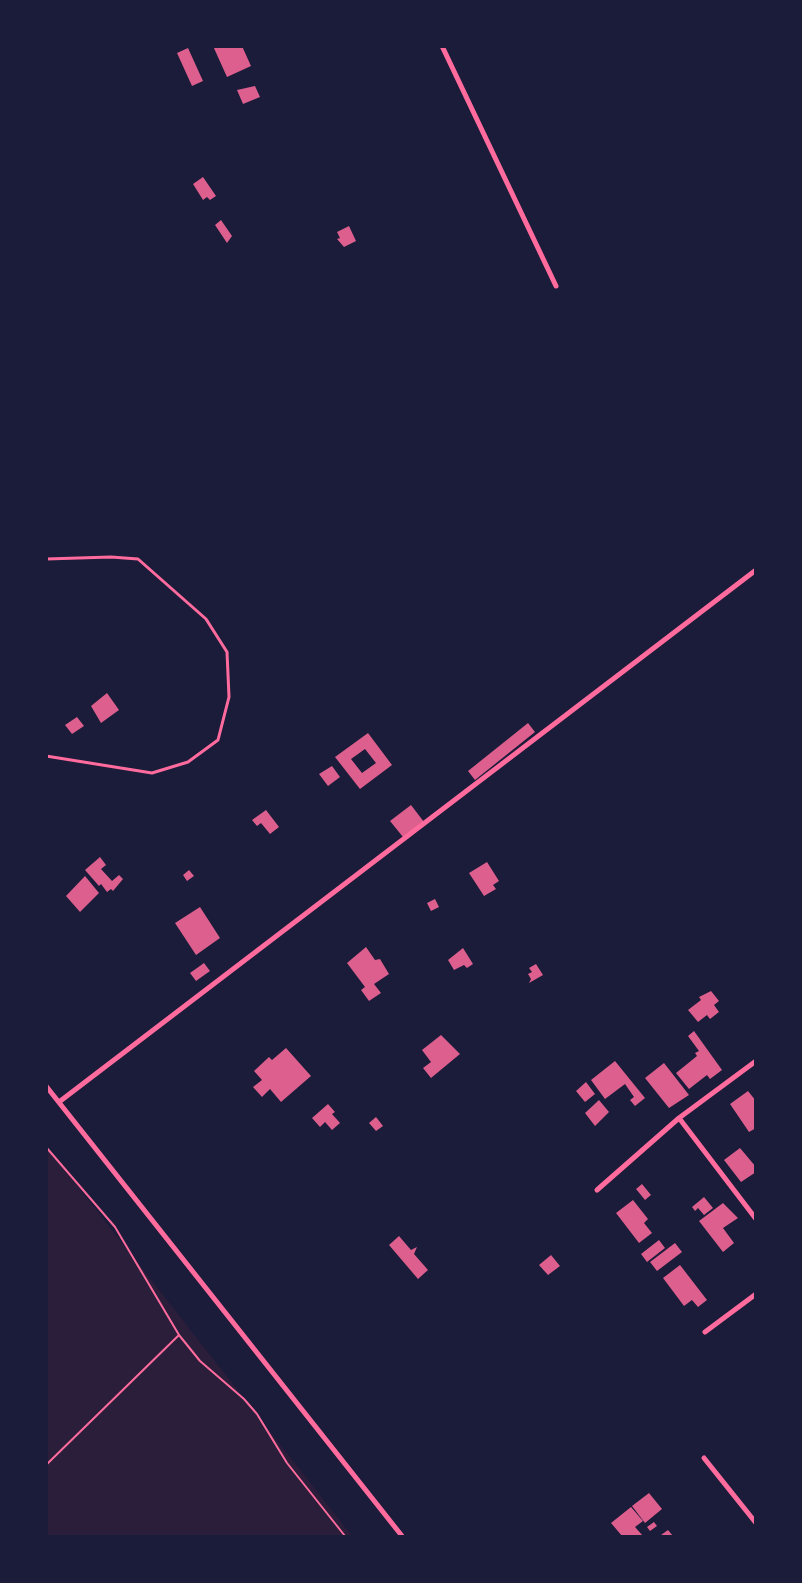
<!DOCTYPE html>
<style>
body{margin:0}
#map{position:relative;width:802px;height:1583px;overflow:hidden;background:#1b1b3a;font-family:"Noto Sans",sans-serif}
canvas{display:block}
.frame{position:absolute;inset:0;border:48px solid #1b1b3a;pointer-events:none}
</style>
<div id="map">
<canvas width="802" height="1583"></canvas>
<div class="frame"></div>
</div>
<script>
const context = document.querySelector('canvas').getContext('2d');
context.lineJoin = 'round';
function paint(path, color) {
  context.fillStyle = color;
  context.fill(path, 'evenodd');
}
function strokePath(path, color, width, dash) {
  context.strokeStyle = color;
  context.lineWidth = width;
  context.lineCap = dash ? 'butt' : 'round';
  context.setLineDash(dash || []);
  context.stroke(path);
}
paint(new Path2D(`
 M 47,1147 L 352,1536 L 47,1536 Z`), '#2a1e3b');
paint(new Path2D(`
 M 213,46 L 242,46 L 251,66 L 227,77 Z
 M 188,48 L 203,81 L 192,86 L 177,53 Z
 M 255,86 L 260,97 L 243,104 L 237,90 Z
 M 203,177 L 216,196 L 210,200 L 207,197 L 203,200 L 193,184 Z
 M 221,220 L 232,236 L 227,243 L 215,225 Z
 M 349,226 L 356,241 L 344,247 L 337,239 L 340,238 L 337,232 Z
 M 107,693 L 119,710 L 101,723 L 91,706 Z
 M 77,717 L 84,726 L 72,734 L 65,725 Z
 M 528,723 L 535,732 L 475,780 L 468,771 Z
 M 368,733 L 392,765 L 360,789 L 335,757 ZM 365,749 L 376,763 L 362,773 L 351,759 Z
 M 332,766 L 340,777 L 328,786 L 319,774 Z
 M 411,805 L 424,822 L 403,837 L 390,821 Z
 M 266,810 L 279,827 L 270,834 L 261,823 L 257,826 L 252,820 Z
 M 100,857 L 106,865 L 101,869 L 112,881 L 119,875 L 123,879 L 113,891 L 111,889 L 107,892 L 101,884 L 99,886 L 85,870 Z
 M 487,862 L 499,881 L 493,885 L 496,889 L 484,896 L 469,873 Z
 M 189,870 L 194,876 L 187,881 L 183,875 Z
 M 85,876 L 99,893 L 80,912 L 66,896 Z
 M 435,899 L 439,907 L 431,911 L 427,903 Z
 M 200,907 L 220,938 L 196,955 L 175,923 Z
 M 366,947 L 375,960 L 380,959 L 389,974 L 374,984 L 381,993 L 369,1001 L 361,990 L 365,987 L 347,963 Z
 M 463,948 L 473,964 L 467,968 L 464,965 L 454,970 L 448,960 Z
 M 204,963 L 210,971 L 196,981 L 190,973 Z
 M 536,964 L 543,975 L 529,983 L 531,979 L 528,974 L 532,972 L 529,968 Z
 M 711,991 L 719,1001 L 714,1005 L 719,1012 L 710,1019 L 707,1015 L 698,1022 L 688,1010 L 701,1000 L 699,997 Z
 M 694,1031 L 722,1070 L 710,1079 L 707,1075 L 689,1089 L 676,1073 L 697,1056 L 695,1053 L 699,1051 L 688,1036 Z
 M 441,1035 L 460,1054 L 431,1078 L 423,1068 L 431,1062 L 422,1050 Z
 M 286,1048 L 311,1076 L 281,1102 L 270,1089 L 262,1097 L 253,1087 L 262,1080 L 254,1071 L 269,1057 L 272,1060 Z
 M 615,1061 L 645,1098 L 635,1106 L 630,1100 L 634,1097 L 625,1084 L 605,1099 L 591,1080 Z
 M 664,1063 L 689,1095 L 669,1108 L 645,1078 Z
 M 586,1082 L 595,1094 L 585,1102 L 576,1091 Z
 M 748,1091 L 756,1101 L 756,1128 L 749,1132 L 730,1104 Z
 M 599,1100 L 609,1112 L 595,1126 L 585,1113 Z
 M 328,1104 L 335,1112 L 332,1114 L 340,1123 L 332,1130 L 325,1122 L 320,1127 L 312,1118 Z
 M 376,1117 L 383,1126 L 376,1131 L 369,1123 Z
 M 740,1148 L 756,1167 L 756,1172 L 741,1182 L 724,1160 Z
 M 642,1184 L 651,1195 L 645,1200 L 636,1189 Z
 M 704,1197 L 713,1208 L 704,1215 L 698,1208 L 695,1211 L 692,1207 Z
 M 633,1200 L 648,1219 L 644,1223 L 652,1233 L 639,1243 L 616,1213 Z
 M 723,1203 L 738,1218 L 723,1228 L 734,1243 L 723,1252 L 699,1221 Z
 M 399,1236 L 411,1250 L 417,1247 L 414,1254 L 428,1270 L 418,1279 L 389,1245 Z
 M 659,1240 L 665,1248 L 647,1262 L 641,1254 Z
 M 675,1243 L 682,1252 L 657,1271 L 650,1262 Z
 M 551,1255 L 560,1266 L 548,1275 L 539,1265 Z
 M 680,1265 L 707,1300 L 698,1307 L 692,1300 L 684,1306 L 663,1278 Z
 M 649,1493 L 662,1509 L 645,1523 L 632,1506 Z
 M 631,1507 L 643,1521 L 635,1527 L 643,1536 L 622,1536 L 611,1523 Z
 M 654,1522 L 657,1526 L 650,1531 L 647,1527 Z
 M 668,1530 L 673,1536 L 662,1536 L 661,1535 Z`), '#dd5f8e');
strokePath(new Path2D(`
 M 46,1147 L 115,1227 L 179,1335 L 200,1361 L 244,1399 L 257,1414 L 287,1463 L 345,1536
 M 46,1465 L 179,1335`), '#ff6b9d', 2);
strokePath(new Path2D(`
 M 46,559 L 111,557 L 138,559 L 206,619 L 227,652 L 229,697 L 218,740 L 188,762 L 152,773 L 46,756`), '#ff6b9d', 3);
strokePath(new Path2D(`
 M 442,46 L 556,286
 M 46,1086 L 402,1536
 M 59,1102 L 756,570
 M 679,1118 L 756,1219
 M 597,1190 L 679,1118 L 756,1061
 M 705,1332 L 756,1294
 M 704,1458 L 756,1523`), '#ff6b9d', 5);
</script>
